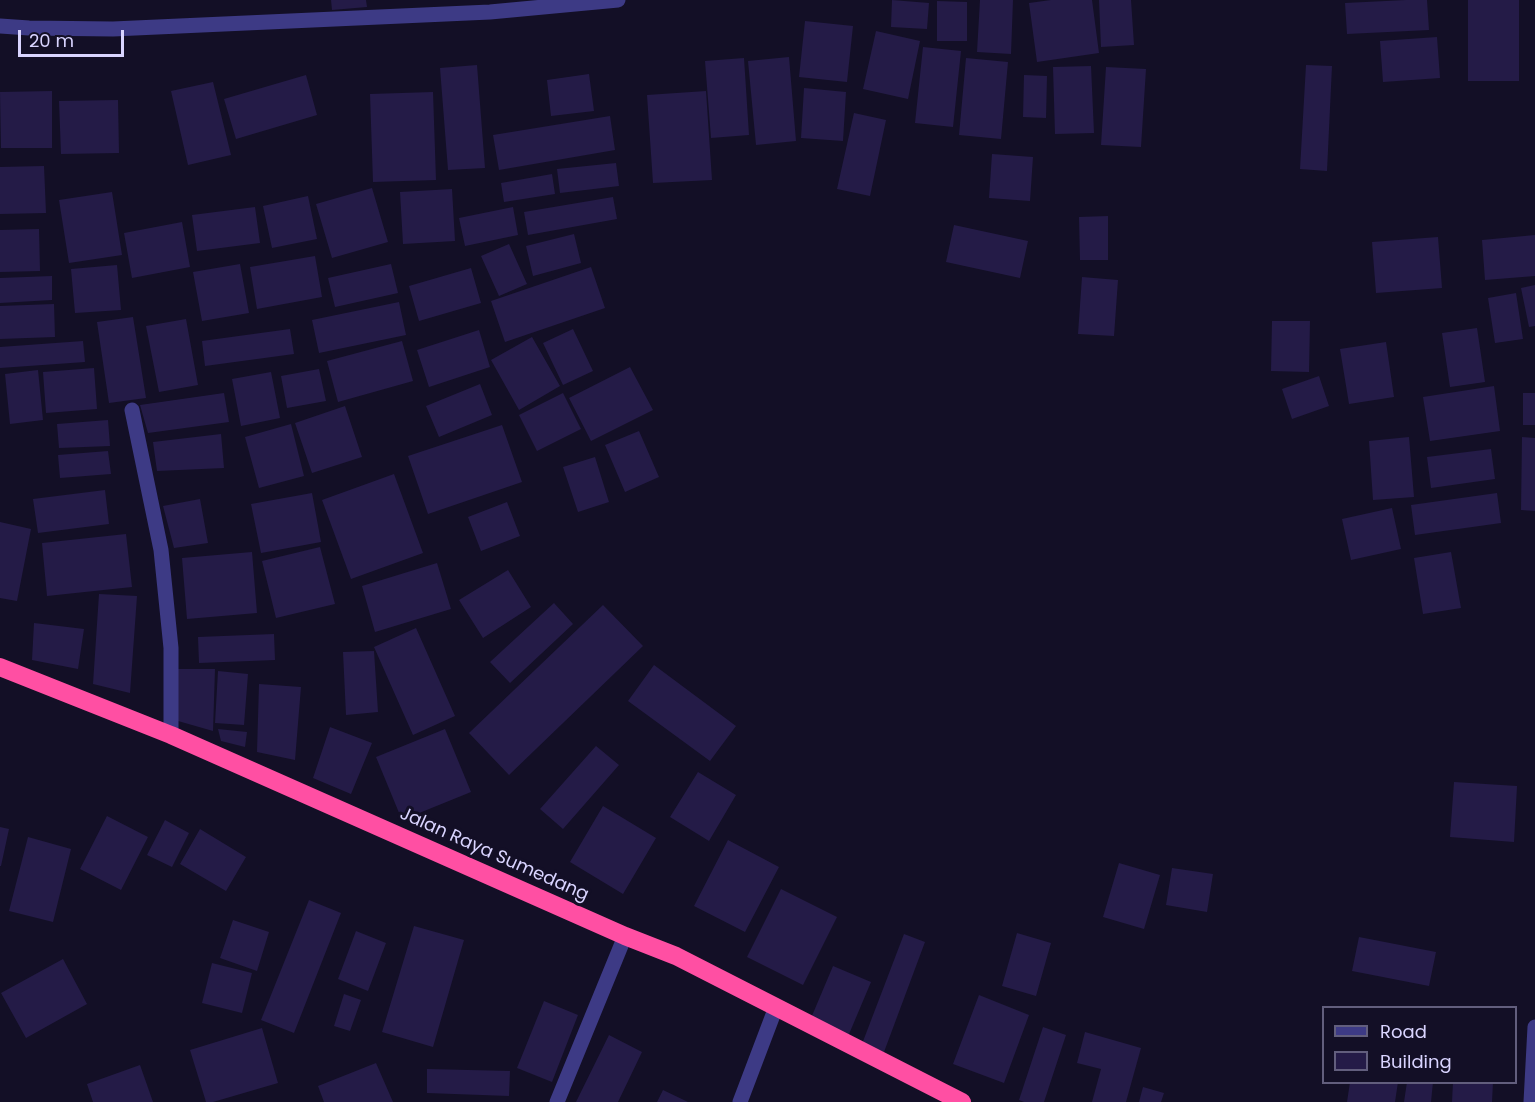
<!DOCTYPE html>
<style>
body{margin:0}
#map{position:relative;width:1535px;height:1102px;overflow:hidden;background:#130f26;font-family:Poppins,sans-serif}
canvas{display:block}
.legend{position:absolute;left:1322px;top:1006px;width:195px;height:78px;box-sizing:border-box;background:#130f26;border:2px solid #625e7d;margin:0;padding:8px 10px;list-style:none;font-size:18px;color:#d9d4ff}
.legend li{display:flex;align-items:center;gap:12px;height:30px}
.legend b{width:30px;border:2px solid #625e7d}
.scale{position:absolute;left:18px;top:30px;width:106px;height:27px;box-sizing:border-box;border:3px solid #d9d4ff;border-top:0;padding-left:8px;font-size:18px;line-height:21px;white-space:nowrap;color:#d9d4ff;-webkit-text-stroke:4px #130f26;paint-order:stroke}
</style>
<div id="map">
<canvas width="1535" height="1102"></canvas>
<ul class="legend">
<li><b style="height:8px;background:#3d3a85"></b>Road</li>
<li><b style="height:16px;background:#241b47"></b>Building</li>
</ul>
<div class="scale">20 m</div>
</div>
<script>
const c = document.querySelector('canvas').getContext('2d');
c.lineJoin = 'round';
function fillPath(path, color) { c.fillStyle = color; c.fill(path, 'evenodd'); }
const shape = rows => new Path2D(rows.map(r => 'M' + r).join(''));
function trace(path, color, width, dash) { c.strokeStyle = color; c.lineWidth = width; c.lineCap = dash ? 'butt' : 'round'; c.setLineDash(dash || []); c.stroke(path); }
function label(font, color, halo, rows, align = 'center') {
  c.font = font + ' Poppins,sans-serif'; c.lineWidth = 6; c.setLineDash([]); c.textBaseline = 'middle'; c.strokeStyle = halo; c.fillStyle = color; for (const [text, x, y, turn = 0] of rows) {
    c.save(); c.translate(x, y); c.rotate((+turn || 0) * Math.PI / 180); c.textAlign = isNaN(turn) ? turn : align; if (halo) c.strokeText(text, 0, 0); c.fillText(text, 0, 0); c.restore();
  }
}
fillPath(shape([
 [331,0,366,0,367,7,332,10],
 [892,0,929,3,927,29,891,27],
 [980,0,1013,0,1011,54,977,52],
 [1051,0,1092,0,1099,53,1037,62,1029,3],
 [1099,0,1131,0,1134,45,1101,47],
 [1406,0,1427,0,1429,30,1347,34,1345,3],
 [1468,0,1519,0,1519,81,1468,81],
 [937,1,967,2,967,41,937,41],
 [805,21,853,26,847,82,799,77],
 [876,31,920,41,908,99,863,89],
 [1437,37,1440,78,1383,82,1380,41],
 [923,47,961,51,953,127,915,123],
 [789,57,796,141,756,145,748,61],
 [744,58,749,135,711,138,705,61],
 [966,58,1008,62,1001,139,959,135],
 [477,65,485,168,448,170,440,68],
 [1306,65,1332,66,1327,171,1300,169],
 [1091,66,1094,133,1055,134,1053,67],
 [1106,67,1146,69,1141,147,1101,145],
 [589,74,594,111,551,116,547,80],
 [306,75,317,115,236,139,224,99],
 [1024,75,1047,76,1046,118,1023,117],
 [213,82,231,155,188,165,171,91],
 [804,88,846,92,843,141,801,138],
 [52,91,52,148,1,148,0,92],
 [706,91,712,180,653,183,647,95],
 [433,92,436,180,373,182,370,94],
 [118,100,119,153,61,154,59,101],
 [854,113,886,120,870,196,837,189],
 [610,116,615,150,499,170,493,135],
 [992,154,1033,157,1030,201,989,198],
 [616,163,619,186,560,193,557,169],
 [44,166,46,213,0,214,0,167],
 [552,174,555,194,504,202,501,183],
 [372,188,388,242,332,258,316,204],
 [452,189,455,241,403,244,400,192],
 [112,192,122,255,69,263,59,200],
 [308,196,317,239,272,248,263,206],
 [613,197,617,219,528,235,524,212],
 [255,207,260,243,197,251,192,215],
 [513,207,518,235,465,246,459,218],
 [1108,216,1108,260,1080,260,1079,217],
 [182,222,190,267,132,278,124,233],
 [954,225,1028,241,1020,278,946,262],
 [39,229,40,271,0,272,0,230],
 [574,234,581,263,533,276,526,246],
 [1535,235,1535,276,1485,280,1482,240],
 [1438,237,1442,288,1376,293,1372,242],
 [509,244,527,284,499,296,481,256],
 [315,256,322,297,257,309,250,267],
 [240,264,249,313,202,321,193,272],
 [391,264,398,293,335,307,328,278],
 [117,265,121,310,75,313,71,269],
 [591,267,605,308,505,342,491,301],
 [471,268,481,303,419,321,409,286],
 [52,276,52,300,0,303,0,278],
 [1082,277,1118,280,1114,336,1078,334],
 [1535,285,1535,326,1529,327,1521,288],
 [1516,293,1523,339,1495,343,1488,298],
 [399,302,406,335,319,353,312,320],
 [54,304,55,337,0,339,0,306],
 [133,317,146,398,109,403,97,322],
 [186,319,198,385,159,392,146,326],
 [1272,321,1310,321,1309,372,1271,371],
 [1477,328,1485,382,1450,387,1442,333],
 [290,329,294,354,205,366,202,341],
 [573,329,593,371,563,385,543,343],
 [479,330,490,367,429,387,417,350],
 [532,337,560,386,519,410,491,360],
 [83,341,85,362,0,368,0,347],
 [402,341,413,381,338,402,327,361],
 [1386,342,1394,397,1349,404,1340,349],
 [630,367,653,410,591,441,569,398],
 [94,368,97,409,46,413,43,372],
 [319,369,326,401,287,408,281,376],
 [38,370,43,420,10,424,5,374],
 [271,372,280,418,241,426,232,379],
 [1319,376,1329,406,1292,419,1282,389],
 [480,384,492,415,439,437,426,406],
 [1494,386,1500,431,1430,441,1423,397],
 [224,393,229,422,148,433,140,405],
 [563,393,581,429,537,451,519,415],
 [1523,393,1535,393,1535,425,1523,425],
 [345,406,362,457,312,473,295,423],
 [108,420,110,446,59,448,57,424],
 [291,424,304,476,259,488,245,437],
 [502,425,522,482,428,514,408,456],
 [639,431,659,477,625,492,605,445],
 [221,434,224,468,157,471,153,442],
 [1409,437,1414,497,1373,500,1369,441],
 [1522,437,1535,438,1535,511,1521,510],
 [1491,449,1495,479,1431,488,1427,457],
 [108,451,111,474,60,478,58,455],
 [595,457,609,502,578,512,563,467],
 [394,474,423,553,351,579,322,500],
 [105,490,109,524,38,533,33,499],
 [312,493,321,542,261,553,251,504],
 [1497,493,1501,523,1415,535,1411,505],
 [200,499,208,543,174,548,163,506],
 [507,502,520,536,481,551,468,517],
 [1392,508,1401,549,1351,560,1342,519],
 [0,522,31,529,17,601,0,598],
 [126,534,132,587,47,596,42,543],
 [320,547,335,604,276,618,262,561],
 [252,552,257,613,187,619,182,558],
 [1451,552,1461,608,1423,614,1414,558],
 [437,563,451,609,375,632,362,586],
 [508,570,531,607,483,638,459,600],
 [99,594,137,596,130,693,93,684],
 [554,603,573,624,510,683,490,662],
 [603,605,643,646,509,775,469,733],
 [34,623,84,629,78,669,32,660],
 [416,628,455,716,413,735,374,647],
 [274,634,275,660,199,663,198,637],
 [374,651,378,712,346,715,343,652],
 [654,665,736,726,710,761,628,701],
 [177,669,215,669,213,731,178,721],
 [218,671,248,674,244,725,215,723],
 [259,684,301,687,295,760,257,752],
 [330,727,372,743,351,794,313,778],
 [218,729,247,732,245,747,221,741],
 [445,729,471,792,402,820,376,757],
 [596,746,619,765,563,829,540,809],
 [698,772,736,795,709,841,670,817],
 [1454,782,1517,786,1514,842,1450,837],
 [603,806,656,838,623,894,570,862],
 [107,816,148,837,121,890,80,869],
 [165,820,189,833,172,867,147,855],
 [0,827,9,829,1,866,0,866],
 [200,829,246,857,226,891,180,864],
 [28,837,71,849,53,922,9,911],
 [728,840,779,867,745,932,694,906],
 [1119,863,1160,875,1144,929,1103,917],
 [1172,868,1213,874,1207,912,1166,905],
 [781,889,837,917,803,985,747,957],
 [309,900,341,913,294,1033,261,1020],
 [233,920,269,932,257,971,220,958],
 [414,926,464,940,433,1047,382,1032],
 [356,931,386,943,368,991,338,979],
 [1017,933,1051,943,1036,996,1002,986],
 [904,934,925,942,884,1052,862,1044],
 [1359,937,1436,952,1429,986,1352,971],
 [63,959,87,1004,26,1038,1,993],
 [212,963,252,973,242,1013,202,1003],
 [833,966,871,982,844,1046,806,1030],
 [344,994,361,1000,350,1031,334,1026],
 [979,995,1029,1015,1004,1083,953,1064],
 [544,1001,578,1015,552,1082,517,1068],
 [1043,1027,1066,1035,1044,1102,1024,1102,1019,1100],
 [262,1028,278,1083,213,1102,206,1102,190,1050],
 [1085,1032,1141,1048,1126,1102,1092,1102,1101,1069,1077,1063],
 [609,1035,642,1052,618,1102,576,1102],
 [376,1063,393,1102,324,1102,318,1086],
 [140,1065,153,1102,93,1102,87,1084],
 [427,1069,510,1071,509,1096,427,1093],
 [1350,1082,1398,1082,1395,1102,1347,1102],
 [1407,1082,1433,1082,1431,1102,1404,1102],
 [1453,1082,1493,1082,1492,1102,1452,1102],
 [1143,1087,1164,1093,1161,1102,1139,1102],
 [663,1090,688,1102,657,1102]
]), '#241b47');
trace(shape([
 [0,26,29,28,113,29,490,12,618,0],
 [132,410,161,550,171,648,171,735],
 [557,1102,625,936],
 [740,1102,776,1007],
 [1531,1102,1535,1027]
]), '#3d3a85', 15);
trace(shape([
 [0,667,171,735,625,936,676,956,962,1102]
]), '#ff4fa3', 18);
label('18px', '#d9d4ff', '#130f26', [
 ["Jalan Raya Sumedang",494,855,24]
]);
</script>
